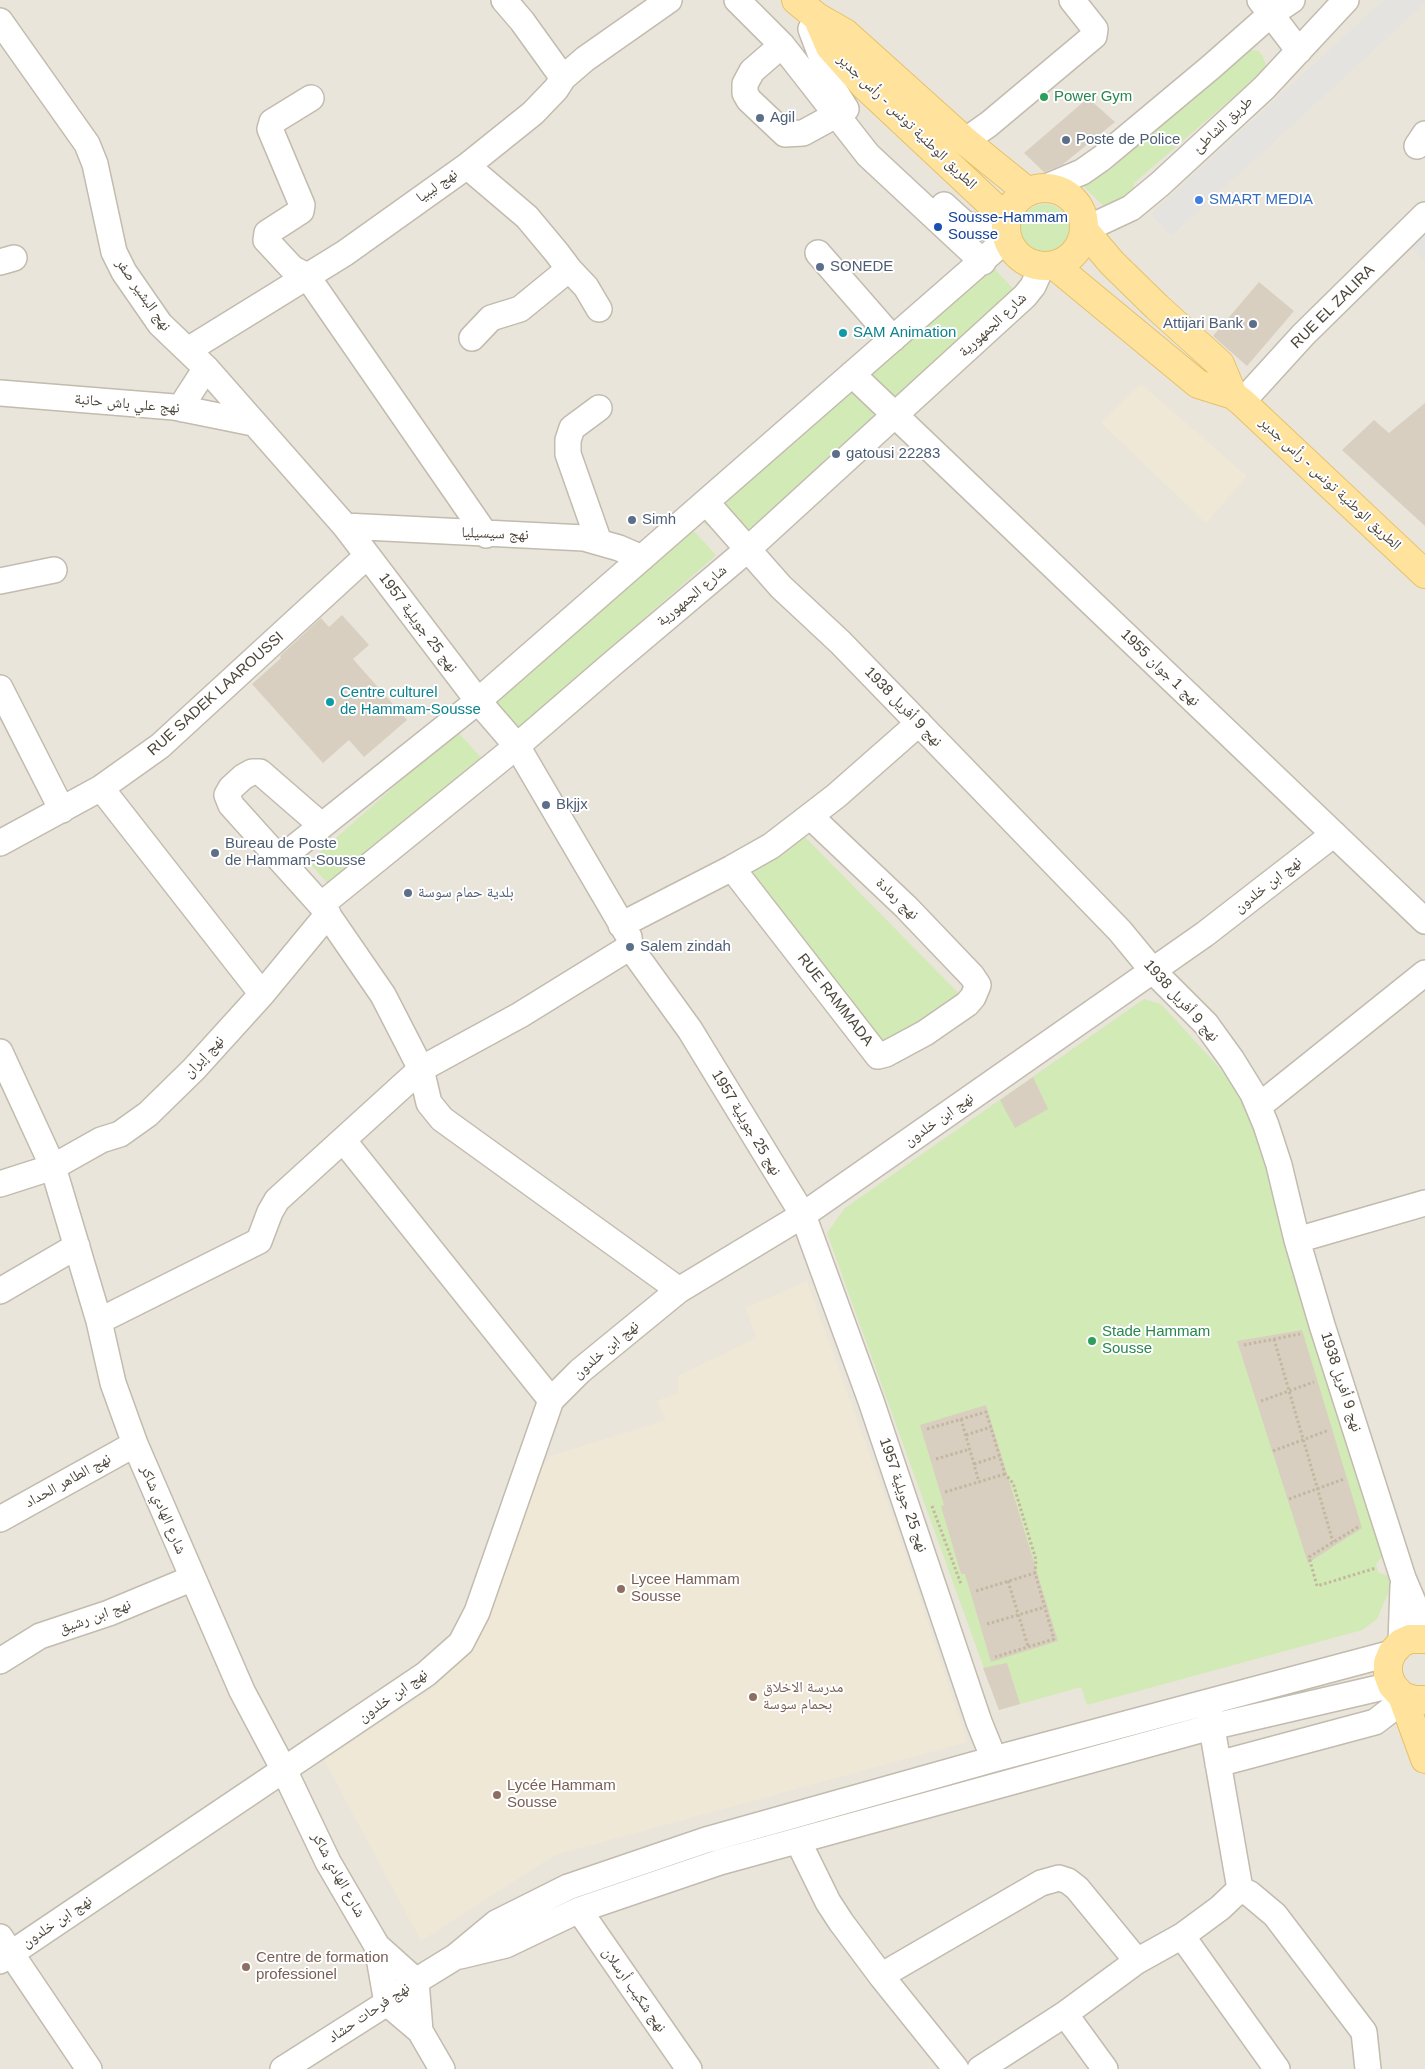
<!DOCTYPE html>
<meta charset="utf-8">
<style>
body{margin:0}
canvas{display:block;background:#f6f3ec}
</style>
<canvas width="1425" height="2069"></canvas>
<script>
const c = document.querySelector('canvas').getContext('2d');
c.lineJoin = 'round';
function fillPath(path, color) { c.fillStyle = color; c.fill(path, 'evenodd'); }
const shape = rows => new Path2D(rows.map(r => 'M' + r).join(''));
function trace(path, color, width, dash) { c.strokeStyle = color; c.lineWidth = width; c.lineCap = dash ? 'butt' : 'round'; c.setLineDash(dash || []); c.stroke(path); }
function label(font, color, halo, rows, align = 'center') {
  c.font = font + ' Helvetica,"Noto Naskh Arabic",sans-serif'; c.lineWidth = 4; c.setLineDash([]); c.textBaseline = 'middle'; c.strokeStyle = halo; c.fillStyle = color; for (const [text, x, y, turn = 0] of rows) {
    c.save(); c.translate(x, y); c.rotate((+turn || 0) * Math.PI / 180); c.textAlign = isNaN(turn) ? turn : align; if (halo) c.strokeText(text, 0, 0); c.fillText(text, 0, 0); c.restore();
  }
}
fillPath(shape([
 [0,0,1425,0,1425,2069,0,2069]
]), '#eae5da');
fillPath(shape([
 [1141,384,1247,476,1206,523,1101,423],
 [807,1281,902,1544,967,1742,555,1855,421,1941,324,1760,435,1687,469,1650,533,1475,551,1456,666,1420,657,1401,678,1393,678,1376,756,1338,746,1308]
]), '#efe8d6');
fillPath(shape([
 [1252,50,1259,51,1263,57,1266,65,1261,73,1134,183,1133,198,1112,214,1082,185,1104,169,1109,171,1246,52],
 '1021 228a24 24 0 1 1 48 0a24 24 0 1 1-48 0Z',
 [989,263,1017,293,895,403,867,373],
 [842,371,881,415,739,552,685,507],
 [688,525,716,555,514,733,488,701],
 [457,731,485,762,335,892,309,862],
 [803,835,971,1006,891,1059,741,868],
 [1144,999,1161,1004,1225,1074,1247,1108,1384,1555,1376,1564,1377,1568,1379,1573,1390,1576,1392,1584,1377,1619,1362,1630,1087,1705,1081,1687,999,1710,827,1233,845,1208]
]), '#d2eab5');
fillPath(shape([
 [1384,0,1425,0,1425,3,1171,236,1151,214],
 [1425,228,1425,262,1408,244]
]), '#e5e3e0');
fillPath(shape([
 [1088,98,1115,122,1062,165,1044,172,1024,153],
 [1259,282,1294,311,1247,366,1213,336],
 [1425,403,1425,526,1342,450,1374,420,1389,433],
 [342,615,369,645,353,659,407,720,364,757,349,740,323,763,252,684,281,658,280,656,321,618,329,627],
 [1033,1077,1048,1109,1015,1128,1000,1100],
 [1302,1330,1362,1528,1308,1563,1237,1341],
 [986,1405,1058,1641,991,1662,965,1574,961,1574,941,1506,944,1505,920,1425],
 [1007,1663,1020,1704,999,1710,983,1668]
]), '#d8cfc1');
const minor = shape([
 [504,0,522,21,563,78],
 [737,0,782,45,868,155,983,262],
 [1260,0,1299,51],
 [0,21,87,144,95,164,114,252,124,272,160,324,206,368,345,526,478,701,517,746,629,937,630,947,690,1030,803,1215,871,1401,979,1722,994,1759],
 [811,29,834,90,846,109],
 [782,45,752,71,745,84,745,93,749,100,785,134,803,133,836,115],
 [311,98,272,122,270,129,302,205,301,211,267,233,266,240,292,268,307,276,486,535],
 [965,141,989,124,1094,36,1095,29,1072,0],
 [1417,146,1425,134],
 [467,166,527,217,557,253,569,269,586,287,599,309],
 [1044,188,1082,172,1102,158,1211,67,1271,14,1292,0],
 [944,205,966,225,985,227,1007,226],
 [1084,230,1131,208,1160,184,1264,88,1346,0],
 [818,253,893,339],
 [0,262,14,258],
 [472,338,491,318,520,309,569,269],
 [188,350,345,253,467,166,533,113,556,89,563,78,585,59,669,0],
 [852,374,1425,921],
 [0,393,174,407,253,423],
 [1242,402,1303,335,1425,215],
 [599,408,572,428,568,440,568,454,599,542],
 [183,409,186,399,206,368],
 [706,502,781,587,840,642,1120,931,1153,971,1206,1024,1232,1060,1253,1094,1266,1125,1279,1165,1297,1240,1322,1325,1403,1578,1425,1630],
 [345,526,584,538,619,548,642,558],
 [0,581,54,570],
 [0,688,62,810],
 [101,788,262,994],
 [321,825,260,772,252,772,243,777,231,788,227,795,231,805,321,905,383,995,421,1069,429,1103,442,1119,679,1290],
 [0,843,101,788,160,746,367,556],
 [280,859,478,701,1008,238],
 [732,868,878,1056,886,1054,925,1033,967,1004,973,997,978,985,972,976,906,907,811,817],
 [321,905,517,746,612,664,747,550,1025,296,1033,286,1042,266],
 [621,925,732,868,771,846,836,796,919,723],
 [0,1052,53,1167,99,1321,113,1383,135,1444,193,1578,242,1691,284,1770,328,1862,377,1946,416,1981,420,2031],
 [1259,1106,1425,973],
 [343,1140,551,1400],
 [0,1184,53,1167,101,1140,120,1134,148,1114,194,1069,262,994,328,914],
 [1297,1240,1425,1203],
 [0,1291,77,1246],
 [99,1321,259,1241,270,1212,277,1200,421,1069,520,1015,630,947],
 [0,1519,135,1444],
 [1401,1643,1403,1586],
 [0,1661,40,1636,109,1613,193,1578],
 [1218,1764,1375,1722,1392,1709,1400,1693],
 [798,1841,828,1902,841,1922,882,1977,956,2069],
 [1240,1889,1250,1894,1275,1915,1364,2032,1368,2069],
 [579,1910,689,2069],
 [1182,1936,1277,2069],
 [0,1937,89,2069],
 [377,1946,387,2003,420,2031,442,2069],
 [460,1956,506,1945,579,1910,720,1862,1211,1727,1392,1685],
 [0,1961,426,1674,461,1643,477,1612,551,1400,580,1371,679,1290,803,1215,1205,934,1334,834],
 [891,1970,1041,1883,1059,1878,1068,1881,1077,1888,1137,1961],
 [1065,2014,1105,2069],
 [283,2069,387,2003,416,1981,455,1957,496,1923,568,1887,706,1840,994,1759,1392,1653],
 [980,2069,1065,2014,1137,1961,1182,1936,1220,1908,1240,1889,1209,1711]
]);
const major = shape([
 [796,0,817,17,845,33,965,141,1028,192],
 [817,17,830,47,864,85,1007,219],
 '1006 227a39 39 0 1 1 78 0a39 39 0 1 1-78 0Z',
 [1084,230,1112,263,1157,307,1220,364,1233,395],
 [1054,265,1198,384,1233,395,1242,402,1425,574],
 [1425,1639,1410,1639,1401,1643,1392,1653,1388,1663,1388,1674,1392,1685,1402,1696,1414,1700,1425,1700],
 [1402,1696,1425,1759]
]);
trace(minor, '#c2bbae', 28);
trace(major, '#e6c16a', 30);
trace(shape([
 [1274,1339,1333,1542],
 [1244,1345,1300,1334],
 [1261,1401,1314,1382],
 [961,1419,979,1482],
 [927,1429,986,1412,1005,1474,1013,1483,1036,1560,1035,1573,1054,1639,995,1657],
 [966,1435,991,1427],
 [1273,1451,1329,1430],
 [936,1459,970,1449],
 [974,1464,999,1456],
 [945,1492,1005,1474],
 [1289,1499,1344,1479],
 [932,1506,961,1584],
 [1358,1527,1309,1557,1317,1586,1376,1568],
 [1008,1581,1028,1646],
 [976,1591,1035,1573],
 [987,1624,1045,1607]
]), '#c4b79f', 3, [2.5, 2.5]);
trace(minor, '#fff', 25);
trace(major, '#ffe39c', 28);
for (const [x, y, r, color] of [
 [1044,97,5,"#2e9e5b"],
 [760,118,5,"#5c6f8a"],
 [1066,140,5,"#5c6f8a"],
 [1199,200,5,"#3f7fe0"],
 [938,227,5,"#1a4fb4"],
 [820,267,5,"#5c6f8a"],
 [1253,324,5,"#5c6f8a"],
 [843,333,5,"#0f9aa8"],
 [836,454,5,"#5c6f8a"],
 [632,520,5,"#5c6f8a"],
 [330,702,5,"#0f9aa8"],
 [546,805,5,"#5c6f8a"],
 [215,853,5,"#5c6f8a"],
 [408,893,5,"#5c6f8a"],
 [630,947,5,"#5c6f8a"],
 [1092,1341,5,"#2e9e5b"],
 [621,1589,5,"#8d6e63"],
 [753,1697,5,"#8d6e63"],
 [497,1795,5,"#8d6e63"],
 [246,1967,5,"#8d6e63"]
]) { const dot = new Path2D(); dot.arc(x, y, r, 0, 2 * Math.PI); c.fillStyle = color; c.fill(dot); trace(dot, '#fff', 2); }
label('15px', '#27864d', '#fff', [
 ["Power Gym",1054,97],
 ["Stade Hammam",1102,1332],
 ["Sousse",1102,1349]
], 'left');
label('15px', '#4e5e75', '#fff', [
 ["Agil",770,118],
 ["Poste de Police",1076,140],
 ["SONEDE",830,267],
 ["Attijari Bank",1243,324,"right"],
 ["gatousi 22283",846,454],
 ["Simh",642,520],
 ["Bkjjx",556,805],
 ["Bureau de Poste",225,844],
 ["de Hammam-Sousse",225,861],
 ["بلدية حمام سوسة",418,893],
 ["Salem zindah",640,947]
], 'left');
label('15px', '#4b4439', '#fff', [
 ["الطريق الوطنية تونس - رأس جدير",907,122,44],
 ["طريق الشاطئ",1223,125,-43],
 ["نهج ليبيا",437,186,-35],
 ["نهج البشير صفر",143,295,55],
 ["RUE EL ZALIRA",1333,307,-45],
 ["شارع الجمهورية",993,325,-43],
 ["نهج علي باش حانبة",127,404,5],
 ["الطريق الوطنية تونس - رأس جدير",1330,484,43],
 ["نهج سيسيليا",495,534,2],
 ["شارع الجمهورية",692,596,-40],
 ["نهج 25 جويلية 1957",418,623,53],
 ["نهج 1 جوان 1955",1160,668,44],
 ["RUE SADEK LAAROUSSI",216,694,-42],
 ["نهج 9 أفريل 1938",903,707,46],
 ["نهج ابن خلدون",1268,885,-38],
 ["نهج رمادة",897,899,44],
 ["RUE RAMMADA",835,1000,52],
 ["نهج 9 أفريل 1938",1181,1001,48],
 ["نهج إيران",204,1057,-47],
 ["نهج ابن خلدون",939,1120,-35],
 ["نهج 25 جويلية 1957",746,1123,59],
 ["نهج ابن خلدون",606,1350,-40],
 ["نهج 9 أفريل 1938",1341,1382,72],
 ["نهج الطاهر الحداد",68,1481,-29],
 ["نهج 25 جويلية 1957",903,1495,71],
 ["شارع الهادي شاكر",163,1510,67],
 ["نهج ابن رشيق",95,1617,-20],
 ["نهج ابن خلدون",393,1696,-35],
 ["شارع الهادي شاكر",338,1875,61],
 ["نهج ابن خلدون",57,1922,-34],
 ["نهج شكيب أرسلان",634,1990,55],
 ["نهج فرحات حشاد",369,2013,-34]
]);
label('15px', '#366cbe', '#fff', [
 ["SMART MEDIA",1209,200]
], 'left');
label('15px', '#164399', '#fff', [
 ["Sousse-Hammam",948,218],
 ["Sousse",948,235]
], 'left');
label('15px', '#0d838f', '#fff', [
 ["SAM Animation",853,333],
 ["Centre culturel",340,693],
 ["de Hammam-Sousse",340,710]
], 'left');
label('15px', '#785e54', '#fff', [
 ["Lycee Hammam",631,1580],
 ["Sousse",631,1597],
 ["مدرسة الاخلاق",763,1688],
 ["بحمام سوسة",763,1705],
 ["Lycée Hammam",507,1786],
 ["Sousse",507,1803],
 ["Centre de formation",256,1958],
 ["professionel",256,1975]
], 'left');
</script>
